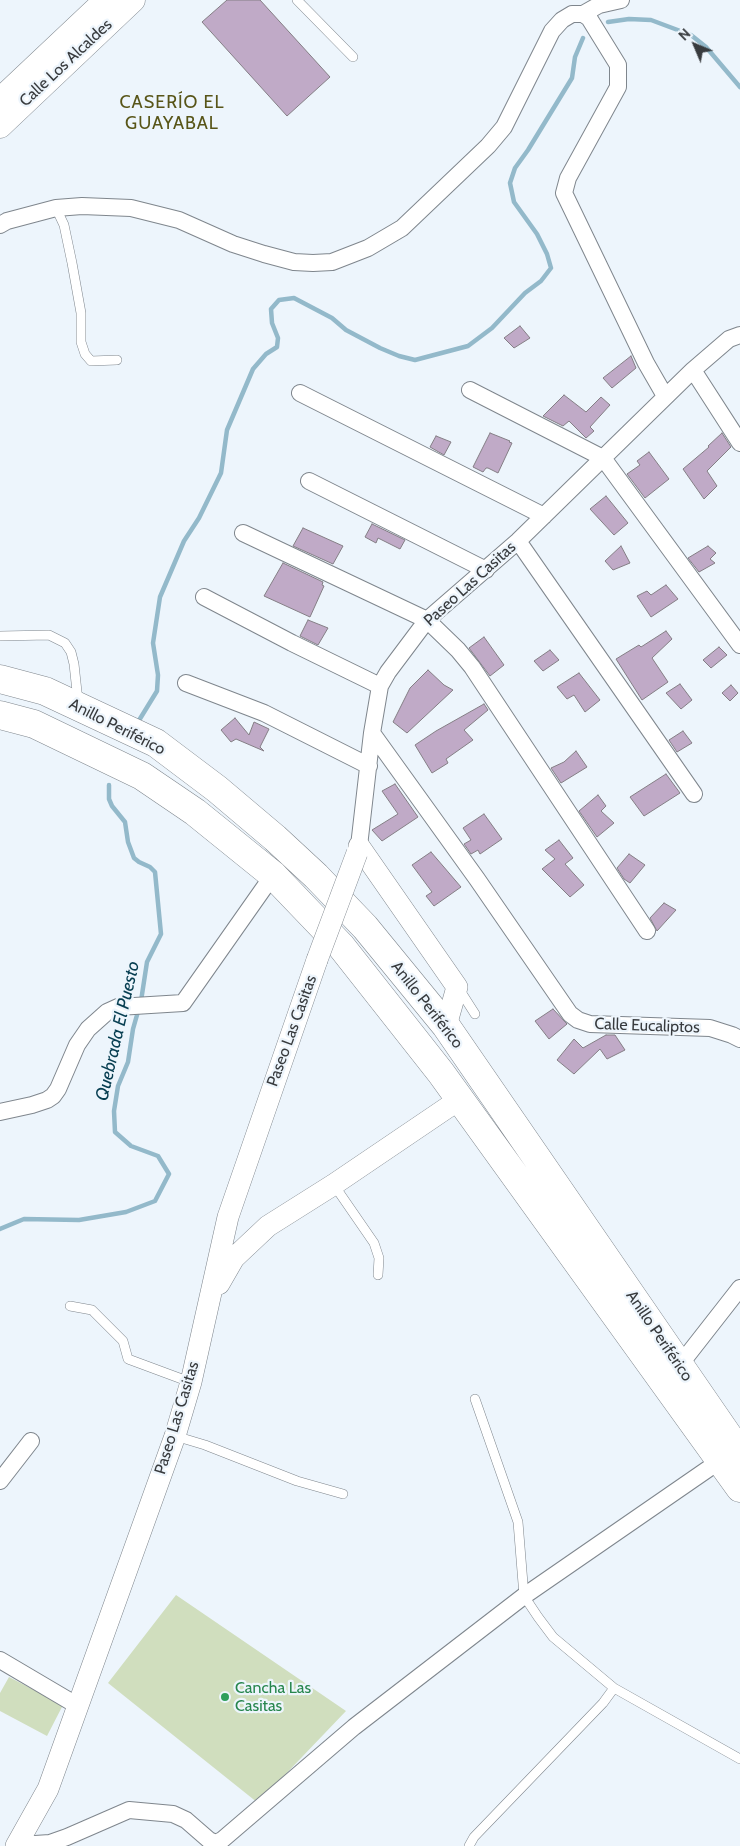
<!DOCTYPE html>
<meta charset="utf-8">
<style>
body{margin:0}
#map{position:relative;width:740px;height:1846px;overflow:hidden;background:#edf5fc;font-family:Cabin,sans-serif}
canvas{display:block}
.north{position:absolute;left:670px;top:20px;width:50px;height:50px;-webkit-text-stroke:4px #edf5fc;paint-order:stroke;rotate:315deg;font-size:14px;font-weight:700;line-height:20px;text-align:center;color:#383b3e}
.north::after{content:'';display:block;margin:auto;width:18px;height:22px;background:#383b3e;clip-path:polygon(50% 0,100% 100%,50% 72%,0 100%)}
</style>
<div id="map">
<canvas width="740" height="1846"></canvas>
<div class="north">N</div>
</div>
<script>
const c = document.querySelector('canvas').getContext('2d');
c.lineJoin = 'round';
function fillPath(path, color) { c.fillStyle = color; c.fill(path, 'evenodd'); }
const shape = rows => new Path2D(rows.map(r => 'M' + r).join(''));
function trace(path, color, width, dash) { c.strokeStyle = color; c.lineWidth = width; c.lineCap = dash ? 'butt' : 'round'; c.setLineDash(dash || []); c.stroke(path); }
function label(font, color, halo, rows, align = 'center') {
  c.font = font + ' Cabin,sans-serif'; c.lineWidth = 4.5; c.setLineDash([]); c.textBaseline = 'middle'; c.strokeStyle = halo; c.fillStyle = color; for (const [text, x, y, turn = 0] of rows) {
    c.save(); c.translate(x, y); c.rotate((+turn || 0) * Math.PI / 180); c.textAlign = isNaN(turn) ? turn : align; if (halo) c.strokeText(text, 0, 0); c.fillText(text, 0, 0); c.restore();
  }
}
fillPath(shape([
 [176,1595,346,1711,258,1803,108,1683],
 [9,1677,63,1705,47,1736,0,1711,0,1693]
]), '#d0debe');
trace(shape([
 [608,22,629,19,651,20,691,35,706,47,740,87],
 [138,722,157,691,158,675,153,643,160,597,184,541,199,518,221,473,227,430,253,369,266,354,277,347,278,338,272,323,271,309,279,300,294,298,332,318,346,330,380,348,399,356,415,360,468,346,492,328,525,293,541,281,551,268,547,254,537,234,514,202,510,183,515,168,528,150,572,78,575,57,583,38],
 [109,785,109,799,112,806,125,822,128,842,134,858,139,862,150,867,155,872,161,934,147,962,141,1001],
 [0,1229,24,1219,79,1220,126,1212,155,1201,169,1174,158,1156,131,1146,115,1132,114,1111,118,1086,128,1062,133,1029,139,1008]
]), '#93b9ca', 4.5);
const building = shape([
 [227,0,260,0,330,77,287,116,202,22,227,0],
 [520,326,530,338,514,348,504,338,520,326],
 [631,356,636,368,612,388,603,378,631,356],
 [564,395,586,412,601,397,610,405,590,427,594,431,586,438,569,421,563,426,543,416,564,395],
 [490,433,510,441,509,442,512,443,498,473,488,468,486,468,483,472,473,467,490,433],
 [722,433,731,447,707,471,717,486,704,499,683,469,709,447,708,446,722,433],
 [436,436,451,442,444,455,430,447,436,436],
 [649,452,669,479,645,498,627,474,640,465,637,461,649,452],
 [606,496,628,523,614,535,590,509,606,496],
 [372,524,405,540,400,549,378,538,376,543,365,537,372,524],
 [303,528,343,546,333,564,293,546,303,528],
 [621,546,630,563,613,570,605,561,621,546],
 [708,546,716,553,710,559,715,563,699,572,688,558,708,546],
 [283,563,323,582,322,585,324,586,310,617,264,596,283,563],
 [666,585,678,599,651,617,637,596,647,591,651,595,666,585],
 [308,620,328,628,318,645,300,636,308,620],
 [666,631,672,639,652,658,668,682,642,700,616,659,639,645,641,647,666,631],
 [484,637,504,665,490,676,469,648,484,637],
 [719,647,727,655,711,668,703,660,719,647],
 [550,650,559,660,543,671,534,661,550,650],
 [428,670,444,685,453,690,407,733,393,722,410,688,428,670],
 [579,673,600,700,585,712,574,695,567,699,557,687,579,673],
 [680,684,692,700,681,709,666,693,680,684],
 [731,685,738,693,730,701,722,693,731,685],
 [484,704,488,710,464,730,473,740,446,759,448,763,432,773,415,745,436,731,484,704],
 [235,718,249,735,254,722,269,729,260,747,264,751,236,739,231,742,221,730,235,718],
 [683,731,692,743,677,752,669,740,683,731],
 [576,751,587,767,561,783,551,768,564,762,576,751],
 [666,774,680,793,644,816,630,797,666,774],
 [395,784,418,817,382,841,372,830,398,814,382,791,395,784],
 [598,795,606,806,601,811,614,823,597,837,579,811,598,795],
 [484,814,502,839,480,854,478,850,471,854,464,844,471,840,463,828,484,814],
 [559,840,573,858,565,864,584,885,570,897,542,869,555,859,545,850,559,840],
 [431,852,461,887,434,906,426,896,432,892,412,865,431,852],
 [629,854,645,865,630,883,624,879,617,868,629,854],
 [664,903,676,910,657,931,650,918,664,903],
 [553,1009,567,1024,549,1039,535,1021,553,1009],
 [606,1035,615,1035,625,1050,607,1059,600,1049,574,1074,557,1060,574,1039,583,1048,606,1035]
]);
fillPath(building, '#c0aac7');
trace(building, '#847e85', 1);
const service = shape([
 [297,0,353,57],
 [56,208,64,225,72,263,81,313,81,342,85,354,91,361,117,360],
 [0,636,49,635,65,643,71,652,74,664,78,701],
 [459,989,475,1014],
 [334,1185,374,1243,379,1258,378,1275],
 [70,1306,92,1310,123,1341,128,1359,190,1382],
 [475,1399,518,1522,524,1596,538,1617,553,1637,614,1688,740,1759],
 [175,1436,205,1445,297,1481,343,1494],
 [469,1846,474,1837,603,1703,614,1688]
]);
const minor = shape([
 [583,14,599,5,621,0],
 [0,225,7,221,56,208,82,206,131,208,179,220,233,244,264,254,294,262,313,263,332,262,368,248,402,228,488,146,504,127,552,31,562,20,572,14,583,14,589,18,618,65,618,87,568,178,564,193,646,363,665,396],
 [693,370,740,443],
 [470,390,603,458,740,645],
 [300,393,544,516],
 [309,481,486,570],
 [243,533,427,620,458,650,472,667,647,931],
 [518,541,694,794],
 [204,597,292,643,380,686],
 [186,683,264,713,369,766],
 [372,733,477,879,570,1014,578,1020,590,1024,710,1028,732,1035,740,1039],
 [357,853,359,846,372,733,380,686,388,672,427,620,518,541,693,370,729,339,740,335],
 [0,1112,32,1105,47,1100,53,1096,58,1089,77,1045,88,1029,107,1012,118,1007,183,1003,273,875],
 [679,1366,740,1288],
 [0,1481,31,1441],
 [0,1660,78,1706],
 [18,1843,35,1844,50,1843,67,1837,129,1810,173,1814,186,1820,209,1840,216,1843,222,1840,354,1727,524,1596,721,1460]
]);
const tertiary = shape([
 [359,846,457,987,446,1026],
 [219,1284,234,1258,268,1226,333,1185,460,1099],
 [16,1846,48,1789,175,1436,191,1382,228,1217,317,960]
]);
const secondary = shape([
 [0,100,106,0],
 [0,126,133,0]
]);
const trunk = shape([
 [0,679,45,691,156,743,217,789,275,838,316,876,365,927,446,1026,740,1453],
 [0,715,34,724,142,776,195,812,273,875,341,946,441,1073,740,1488]
]);
trace(service, '#7f868d', 10);
trace(minor, '#7f868d', 18);
trace(tertiary, '#7f868d', 22);
trace(secondary, '#7f868d', 25);
trace(trunk, '#7f868d', 29);
trace(service, '#fff', 9);
trace(minor, '#fff', 16);
trace(tertiary, '#fff', 21);
trace(secondary, '#fff', 24);
trace(trunk, '#fff', 28);
const tertiaryBridge = shape([
 [317,960,357,853]
]);
trace(tertiaryBridge, '#7f868d', 22, []);
trace(tertiaryBridge, '#fff', 21);
for (const [x, y, r, color] of [
 [225,1697,5,"#2e9e5b"]
]) { const dot = new Path2D(); dot.arc(x, y, r, 0, 2 * Math.PI); c.fillStyle = color; c.fill(dot); trace(dot, '#edf5fc', 2); }
label('16px', '#383b3e', '#edf5fc', [
 ["Calle Los Alcaldes",66,63,-43],
 ["Paseo Las Casitas",470,584,-42],
 ["Anillo Periférico",117,727,27],
 ["Anillo Periférico",427,1005,52],
 ["Calle Eucaliptos",647,1026,2],
 ["Paseo Las Casitas",292,1031,-70],
 ["Anillo Periférico",659,1336,56],
 ["Paseo Las Casitas",177,1418,-73]
]);
label('16px', '#27864d', '#edf5fc', [
 ["Cancha Las",235,1688],
 ["Casitas",235,1706]
], 'left');
c.letterSpacing = '1px';
label('18px', '#585518', '#edf5fc', [
 ["CASERÍO EL",172,103],
 ["GUAYABAL",172,124]
]);
c.letterSpacing = '0px';
label('italic 18px', '#073e51', '#edf5fc', [
 ["Quebrada El Puesto",118,1031,-77]
]);
</script>
